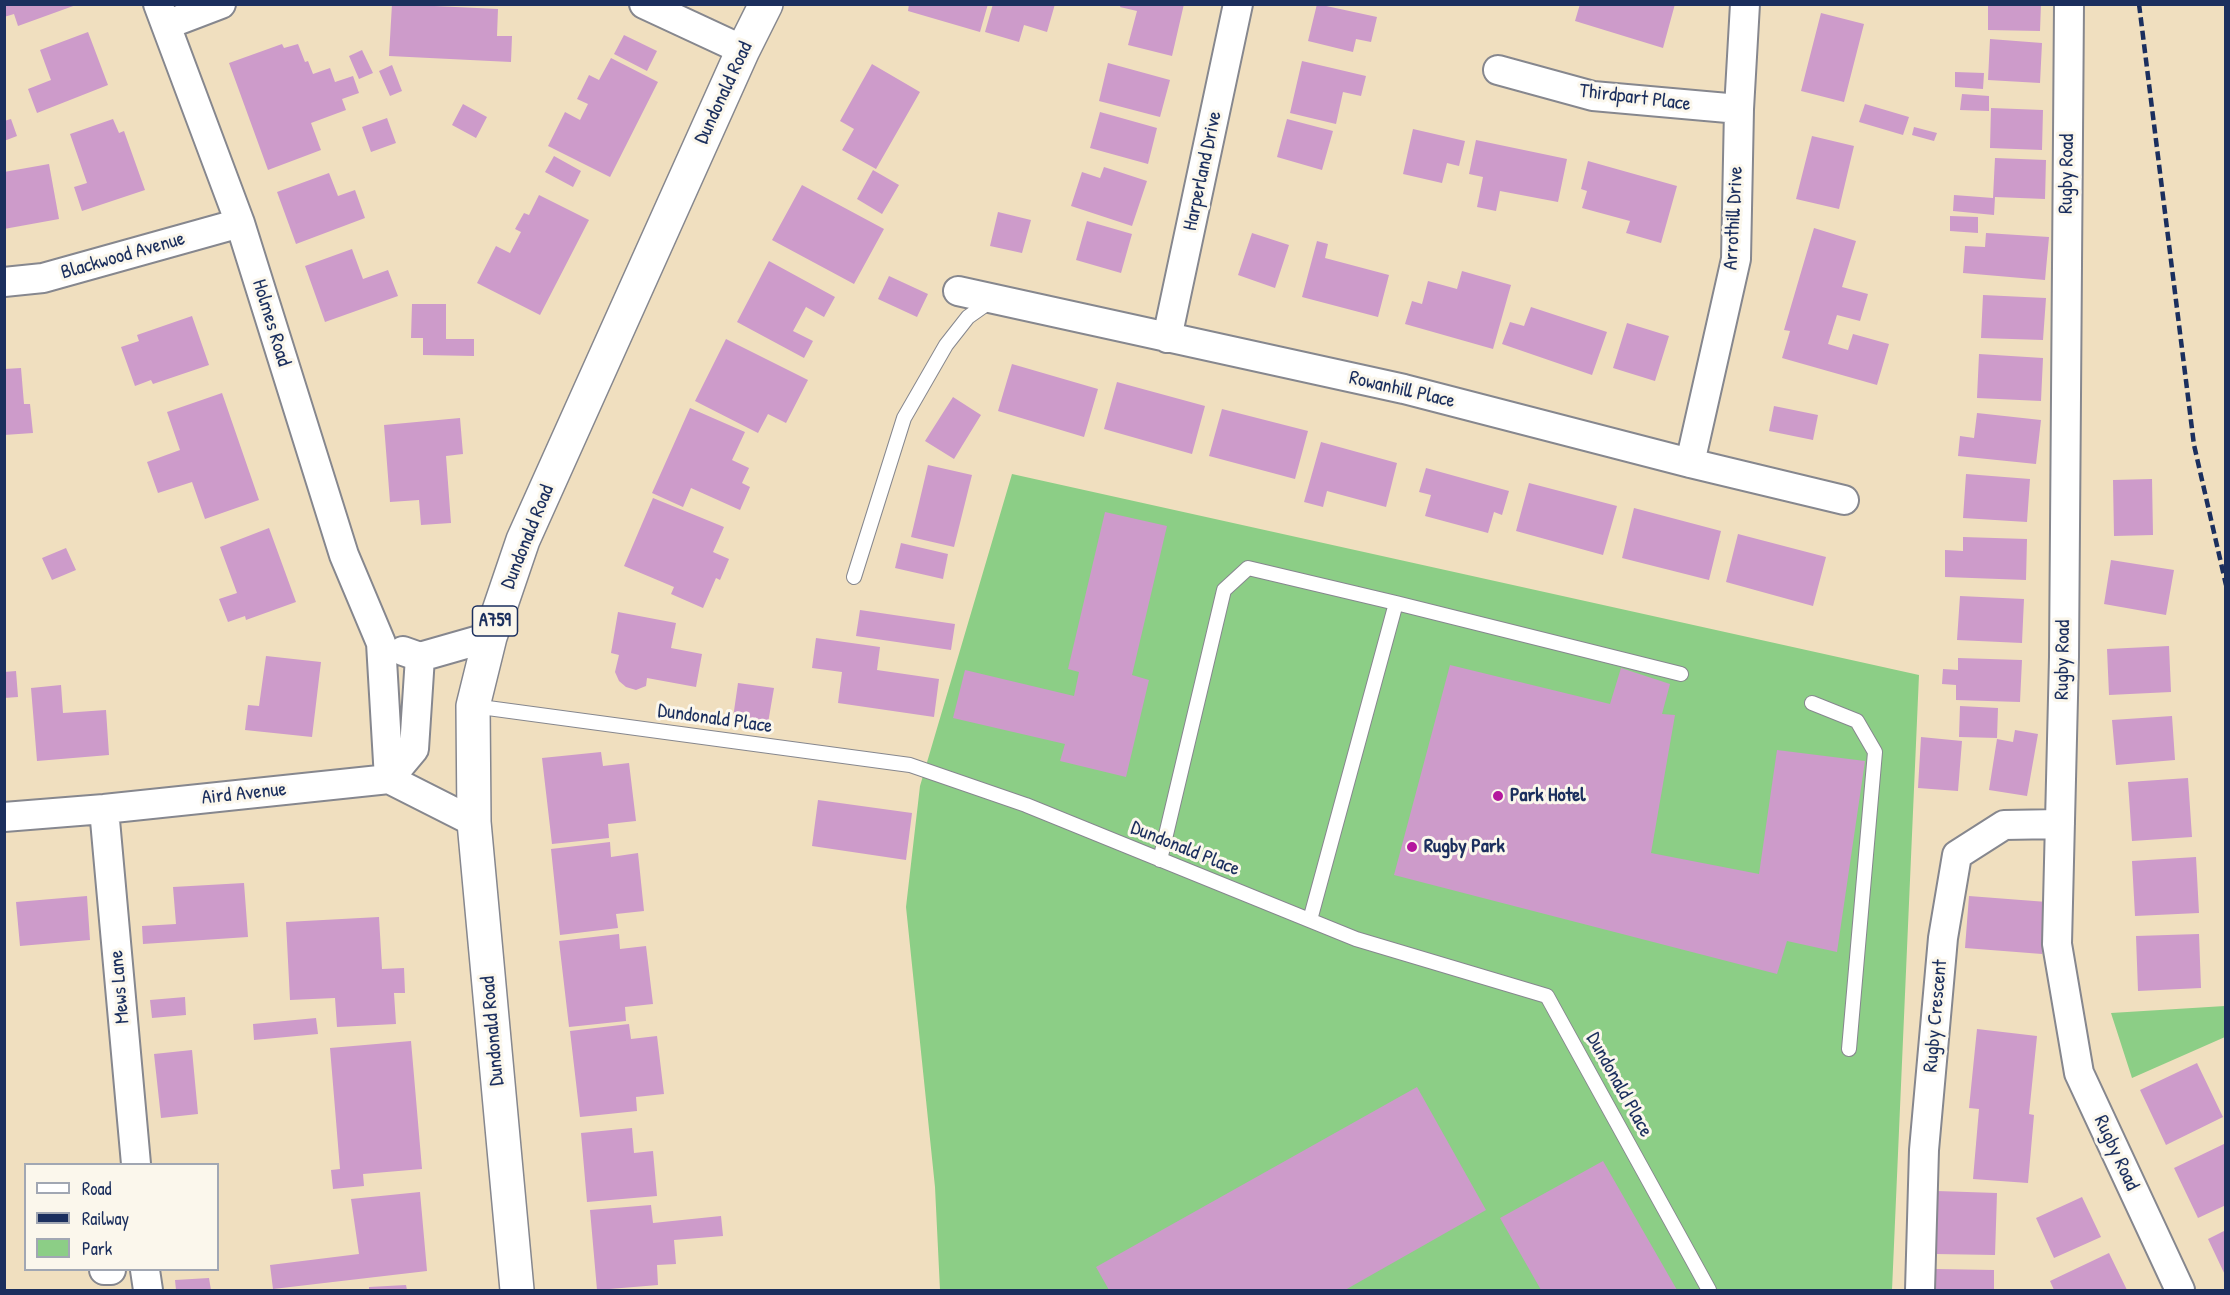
<!DOCTYPE html>
<style>
body{margin:0}
#map{position:relative;width:2230px;height:1295px;overflow:hidden;background:#f0dfbf;font-family:"Patrick Hand",sans-serif}
canvas{display:block}
.frame{position:absolute;inset:0;border:6px solid #1b2f5e;pointer-events:none}
.legend{position:absolute;left:24px;top:1163px;width:195px;height:108px;box-sizing:border-box;background:#fbf7ec;border:2px solid #a1a7b3;margin:0;padding:8px 10px;list-style:none;font-size:18px;color:#1b2f5e}
.legend li{display:flex;align-items:center;gap:12px;height:30px}
.legend b{width:30px;border:2px solid #a1a7b3}
</style>
<div id="map">
<canvas width="2230" height="1295"></canvas>
<div class="frame"></div>
<ul class="legend">
<li><b style="height:8px;background:#fff"></b>Road</li>
<li><b style="height:8px;background:#1b2f5e"></b>Railway</li>
<li><b style="height:16px;background:#8cce86"></b>Park</li>
</ul>
</div>
<script>
const c = document.querySelector('canvas').getContext('2d');
c.lineJoin = 'round';
function fillPath(path, color) { c.fillStyle = color; c.fill(path, 'evenodd'); }
const shape = rows => new Path2D(rows.map(r => 'M' + r).join(''));
function trace(path, color, width, dash) { c.strokeStyle = color; c.lineWidth = width; c.lineCap = dash ? 'butt' : 'round'; c.setLineDash(dash || []); c.stroke(path); }
function label(font, color, halo, rows, align = 'center') {
  c.font = font + ' "Patrick Hand",sans-serif'; c.lineWidth = 6; c.setLineDash([]); c.textBaseline = 'middle'; c.strokeStyle = halo; c.fillStyle = color; for (const [text, x, y, turn = 0] of rows) {
    c.save(); c.translate(x, y); c.rotate((+turn || 0) * Math.PI / 180); c.textAlign = isNaN(turn) ? turn : align; if (halo) c.strokeText(text, 0, 0); c.fillText(text, 0, 0); c.restore();
  }
}
fillPath(shape([
 [1012,474,1919,675,1892,1290,940,1290,935,1187,906,907,920,786],
 [2225,1006,2225,1037,2132,1078,2111,1013]
]), '#8cce86');
fillPath(shape([
 [4,4,76,4,76,5,18,26,14,14,4,17],
 [392,4,498,9,497,36,512,36,511,62,389,56],
 [909,4,988,4,980,32,908,11],
 [993,4,1055,4,1047,32,1024,25,1019,42,985,32],
 [1121,4,1184,4,1172,56,1128,45,1137,11,1120,7],
 [1317,4,1377,17,1371,42,1356,39,1353,52,1308,41],
 [1580,4,1675,4,1663,48,1575,21],
 [1988,4,2041,4,2040,31,1988,30],
 [1821,13,1864,24,1844,102,1801,91],
 [88,32,108,85,37,113,28,89,51,80,40,50],
 [624,35,657,51,647,71,614,54],
 [1990,39,2042,43,2040,83,1988,80],
 [282,44,284,48,298,44,305,62,308,61,313,74,330,68,335,82,353,76,359,93,342,99,346,110,311,123,321,150,268,170,229,63],
 [362,50,373,73,359,79,349,56],
 [611,58,658,82,610,177,548,146,565,112,580,120,588,104,577,99,589,75,599,80],
 [1302,61,1366,76,1361,96,1343,92,1336,124,1290,113],
 [1108,63,1170,80,1160,117,1099,101],
 [872,64,920,92,876,169,842,150,854,129,840,121],
 [392,65,402,91,390,96,379,71],
 [1955,72,1984,73,1983,89,1955,87],
 [1962,94,1989,96,1989,111,1960,110],
 [463,104,487,117,476,138,452,125],
 [1865,104,1909,117,1903,135,1859,122],
 [1991,108,2043,110,2042,150,1990,148],
 [1100,112,1157,128,1148,164,1090,148],
 [387,118,396,143,371,152,362,127],
 [11,119,17,136,4,141,4,121],
 [113,119,119,133,124,131,145,190,82,211,74,187,87,183,70,134],
 [1287,119,1333,131,1322,170,1277,157],
 [1914,127,1937,133,1934,141,1912,135],
 [1413,129,1465,141,1459,166,1447,163,1442,183,1403,174],
 [1812,136,1854,146,1839,209,1796,199],
 [1476,140,1567,159,1558,202,1500,191,1496,211,1477,207,1483,177,1469,174],
 [554,156,581,171,573,187,545,172],
 [1995,158,2046,160,2045,199,1995,197,1994,215,1953,211,1954,195,1993,198],
 [1588,161,1677,186,1661,243,1626,233,1630,221,1582,208,1587,191,1581,189],
 [49,164,59,219,4,229,4,172],
 [1104,167,1147,181,1132,226,1071,206,1082,172,1100,178],
 [873,170,899,185,882,214,857,199],
 [329,173,338,196,355,190,365,218,296,244,277,192],
 [802,185,884,229,854,284,772,240],
 [539,195,589,220,540,315,477,283,496,246,510,253,521,232,515,229,524,213,529,215],
 [998,212,1031,220,1022,253,990,246],
 [1950,216,1978,217,1978,233,1950,231],
 [1087,221,1132,234,1121,273,1076,260],
 [1814,228,1856,241,1842,287,1868,294,1860,321,1837,315,1828,344,1848,350,1853,334,1889,344,1877,385,1782,358,1790,331,1784,330],
 [1252,233,1289,245,1275,288,1238,275],
 [1986,233,2049,237,2045,280,1963,273,1965,246,1985,247],
 [1317,241,1328,244,1325,258,1389,275,1378,317,1302,297],
 [352,249,363,279,388,270,398,296,325,322,305,266],
 [769,261,835,297,824,317,806,307,793,331,813,341,804,358,737,322],
 [1462,271,1511,285,1493,349,1405,324,1412,301,1422,304,1428,281,1457,289],
 [889,276,928,294,917,317,878,299],
 [1983,295,2046,298,2043,340,1981,338],
 [412,304,446,304,446,339,474,339,474,356,423,355,423,338,411,338],
 [1531,307,1607,332,1592,375,1502,344,1510,322,1524,326],
 [192,316,209,365,153,384,151,380,135,386,121,347,139,341,137,335],
 [1627,323,1669,336,1655,381,1613,368],
 [726,339,808,380,786,423,768,414,758,433,695,401],
 [1979,354,2043,358,2041,401,1977,398],
 [1012,364,1098,389,1084,437,998,411],
 [21,368,24,404,30,404,33,433,4,435,4,369],
 [1117,382,1205,406,1192,454,1104,429],
 [222,393,259,500,205,519,192,482,158,493,147,462,180,450,167,412],
 [953,397,981,415,954,459,925,441],
 [1774,406,1818,415,1813,440,1769,431],
 [690,408,745,432,732,460,749,468,742,483,750,487,740,510,691,488,683,507,652,493],
 [1222,409,1308,431,1295,479,1209,456],
 [1977,413,2041,420,2036,464,1958,456,1960,436,1974,438],
 [460,418,463,454,446,456,451,523,421,525,419,500,390,502,384,425],
 [1321,442,1397,463,1386,507,1327,491,1323,507,1304,502],
 [928,465,972,475,954,547,911,537],
 [1426,468,1509,491,1502,515,1494,512,1488,533,1425,516,1431,495,1419,492],
 [1966,474,2030,479,2027,522,1963,518],
 [2152,479,2153,535,2114,536,2113,480],
 [1529,483,1617,506,1603,555,1516,531],
 [653,498,724,527,713,552,729,559,720,580,716,578,703,608,671,594,674,587,624,566],
 [1634,508,1721,531,1709,580,1622,558],
 [1105,512,1167,526,1132,675,1149,680,1126,777,1060,761,1065,744,953,718,965,670,1074,696,1079,672,1068,669],
 [269,528,296,602,246,620,245,616,228,622,219,599,237,593,220,547],
 [1738,534,1826,557,1813,606,1726,582],
 [1963,537,2027,539,2026,580,1945,577,1945,550,1963,551],
 [901,543,948,554,943,579,895,568],
 [66,548,76,570,52,580,42,558],
 [2111,560,2174,570,2166,615,2104,604],
 [1960,596,2024,599,2022,643,1957,640],
 [860,610,955,624,951,650,856,636],
 [618,612,676,623,671,648,702,654,696,687,647,678,646,686,636,690,626,687,619,681,615,672,619,655,611,653],
 [816,638,880,647,877,670,939,679,934,717,838,703,842,672,812,668],
 [2169,646,2171,692,2109,695,2107,649],
 [266,656,321,662,312,737,245,730,248,705,259,706],
 [1958,658,2022,660,2020,702,1956,700,1956,685,1942,684,1943,669,1958,670],
 [1450,665,1610,704,1621,668,1670,684,1662,714,1675,715,1651,853,1759,874,1777,750,1865,761,1837,952,1787,941,1777,974,1394,875],
 [16,671,18,697,4,698,4,672],
 [738,683,774,688,768,723,733,718],
 [61,685,63,713,106,710,109,755,37,761,31,688],
 [1960,706,1998,708,1997,738,1959,737],
 [2172,716,2175,760,2116,765,2112,720],
 [2015,730,2038,734,2027,796,1989,790,1997,739,2013,742],
 [1921,737,1962,741,1958,791,1918,788],
 [601,752,603,766,629,763,636,821,608,824,609,838,552,844,542,758],
 [2188,778,2192,837,2132,841,2128,782],
 [818,800,912,813,906,860,812,846],
 [610,842,611,857,638,853,644,911,616,914,618,928,560,935,551,849],
 [2196,857,2199,913,2135,916,2132,861],
 [244,883,248,937,143,944,142,926,176,924,173,887],
 [87,896,90,940,20,946,16,902],
 [1969,896,2047,902,2042,954,1965,948],
 [379,917,382,969,404,968,405,993,394,993,396,1024,337,1027,335,998,290,1000,286,922],
 [619,934,620,949,646,946,653,1004,625,1007,626,1021,569,1027,559,941],
 [2199,934,2201,988,2138,991,2136,936],
 [185,997,186,1015,152,1018,150,1000],
 [316,1018,318,1034,254,1040,253,1024],
 [629,1024,631,1039,657,1036,664,1094,636,1097,637,1111,580,1117,570,1031],
 [1977,1029,2037,1036,2029,1114,2034,1115,2028,1183,1973,1179,1979,1109,1969,1108],
 [411,1041,422,1169,363,1174,364,1186,333,1189,331,1170,340,1169,330,1048],
 [192,1050,198,1114,161,1118,154,1054],
 [2197,1063,2223,1117,2166,1145,2140,1090],
 [1417,1087,1486,1210,1345,1290,1109,1290,1096,1267],
 [632,1128,634,1153,653,1151,657,1196,587,1202,581,1133],
 [2226,1143,2226,1205,2198,1218,2174,1168],
 [1603,1161,1677,1290,1541,1290,1500,1218],
 [1937,1191,1997,1193,1995,1255,1935,1254],
 [420,1192,427,1271,273,1289,270,1265,359,1254,351,1199],
 [2082,1197,2101,1237,2054,1258,2036,1218],
 [651,1205,653,1223,721,1216,723,1236,674,1240,676,1264,657,1265,658,1285,597,1290,590,1210],
 [2226,1230,2226,1277,2208,1239],
 [2109,1253,2127,1290,2054,1290,2050,1281],
 [1936,1269,1994,1270,1994,1290,1936,1290],
 [209,1278,211,1290,176,1290,175,1280],
 [406,1285,407,1290,369,1290,369,1287]
]), '#cd9bca');
const service = shape([
 [854,577,904,418,946,345,968,317,992,300],
 [1812,703,1857,721,1875,752,1849,1049],
 [473,706,910,765,1026,805,1356,939,1547,996,1709,1290],
 [1160,860,1224,590,1248,568,1396,603],
 [1310,920,1396,603,1681,674]
]);
const minor = shape([
 [158,4,240,223,344,555,381,643,389,779],
 [644,4,743,50],
 [2069,4,2064,657,2057,944,2079,1073,2180,1290],
 [166,25,221,4],
 [1498,70,1593,96,1739,109],
 [4,282,43,278,240,223],
 [958,291,1404,389,1690,463,1844,500],
 [1167,338,1238,4],
 [1690,463,1736,259,1739,109,1745,4],
 [403,651,420,657,490,637],
 [389,779,414,749,420,657],
 [104,809,136,1164],
 [4,817,104,809,389,779,474,822],
 [104,1270,111,1270],
 [145,1270,148,1290],
 [1920,1290,1924,1150,1943,938,1957,855,2004,825,2060,824]
]);
const primary = shape([
 [517,1290,474,822,473,706,490,637,523,540,743,50,766,4]
]);
trace(service, '#86878e', 16);
trace(minor, '#86878e', 32);
trace(primary, '#86878e', 36);
trace(service, '#fff', 14);
trace(minor, '#fff', 28);
trace(primary, '#fff', 33);
trace(shape([
 [2139,4,2194,445,2226,585]
]), '#1b2f5e', 4.5, [9, 4.5]);
for (const [x, y, r, color] of [
 [1498,796,6,"#b5179e"],
 [1412,847,6,"#b5179e"]
]) { const dot = new Path2D(); dot.arc(x, y, r, 0, 2 * Math.PI); c.fillStyle = color; c.fill(dot); trace(dot, '#fbf7ec', 2); }
for (const [x, y, w] of [
 [495,621,45]
]) { const box = new Path2D(); box.roundRect(x - w / 2, y - 15, w, 30, 4.5); c.fillStyle = '#fbf7ec'; c.fill(box); trace(box, '#1b2f5e', 1.5); }
label('bold 18px', '#1b2f5e', null, [
 ["A759",495,621]
]);
label('20px', '#1b2f5e', '#fbf7ec', [
 ["Dundonald Road",724,93,-65],
 ["Thirdpart Place",1635,98,7],
 ["Harperland Drive",1203,171,-78],
 ["Rugby Road",2067,174,-89],
 ["Arrothill Drive",1734,218,-87],
 ["Blackwood Avenue",123,256,-16],
 ["Holmes Road",271,323,73],
 ["Rowanhill Place",1402,390,13],
 ["Dundonald Road",528,537,-68],
 ["Rugby Road",2063,660,-89],
 ["Dundonald Place",715,719,8],
 ["Aird Avenue",244,794,-6],
 ["Dundonald Place",1185,849,22],
 ["Mews Lane",120,987,-95],
 ["Rugby Crescent",1936,1016,-85],
 ["Dundonald Road",493,1031,-95],
 ["Dundonald Place",1619,1085,61],
 ["Rugby Road",2116,1153,65]
]);
label('bold 20px', '#1b2f5e', '#fbf7ec', [
 ["Park Hotel",1510,796],
 ["Rugby Park",1424,847]
], 'left');
</script>
